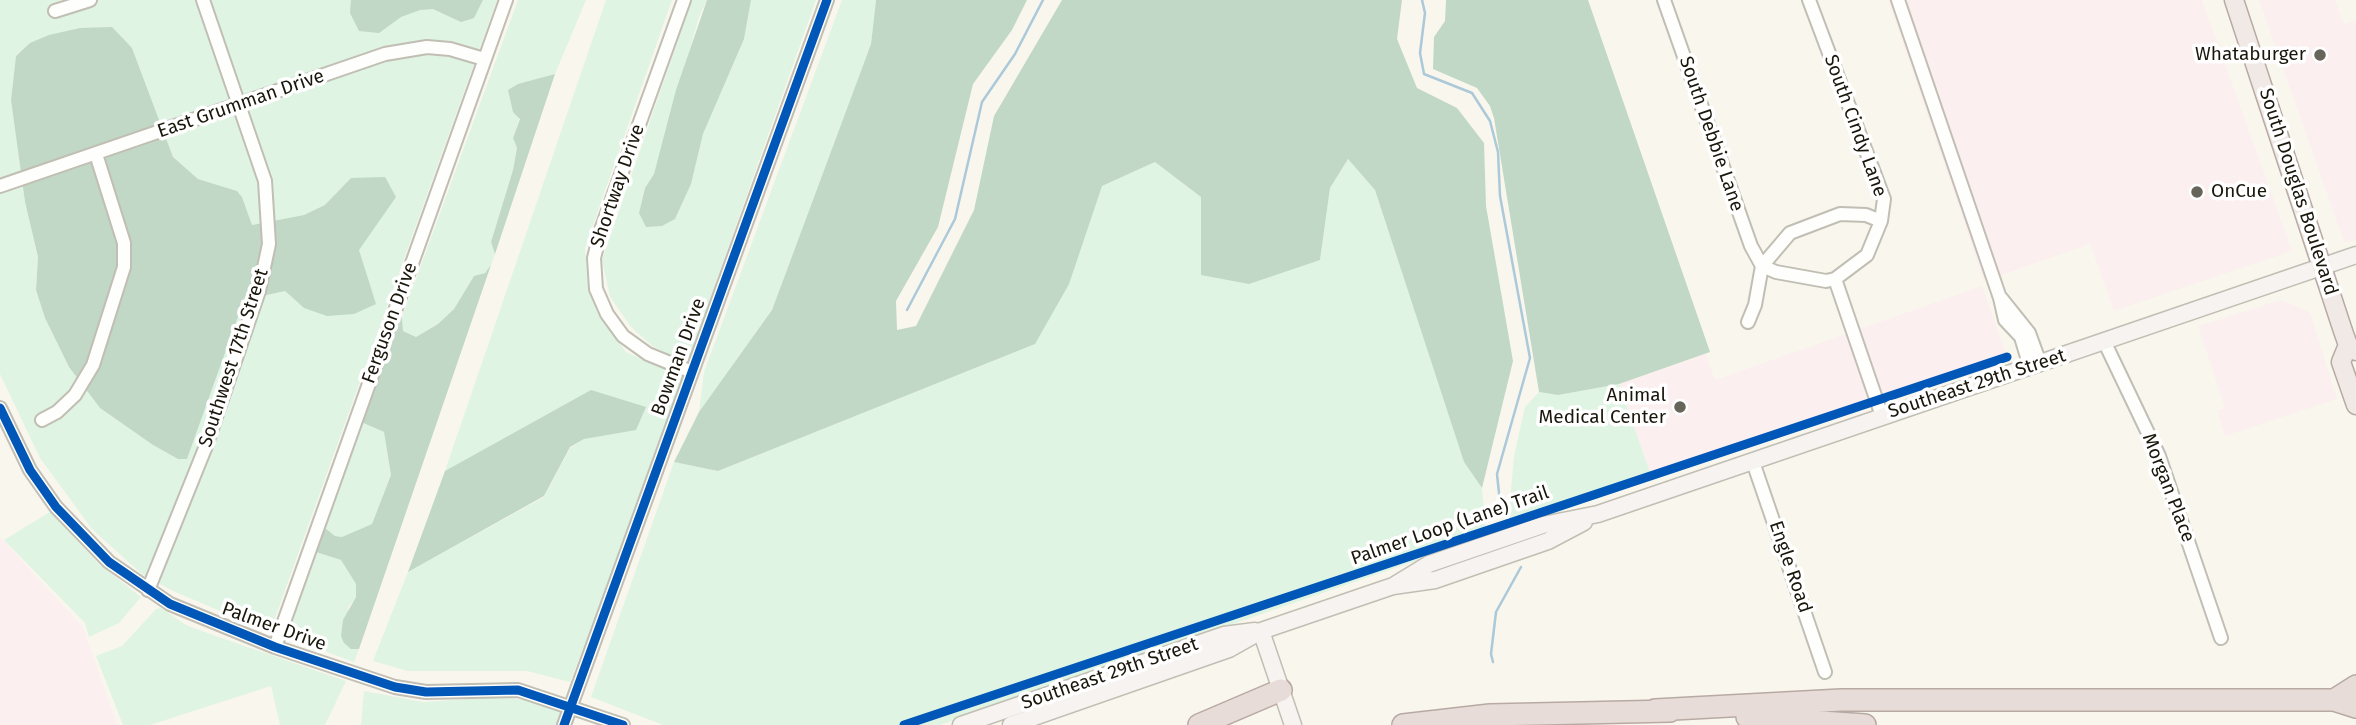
<!DOCTYPE html>
<style>
body{margin:0}
canvas{display:block;background:#f9f6ed}
</style>
<canvas width="2356" height="725"></canvas>
<script>
const c = document.querySelector('canvas').getContext('2d');
c.lineJoin = 'round';
function fillPath(path, color) { c.fillStyle = color; c.fill(path, 'evenodd'); }
const shape = rows => new Path2D(rows.map(r => 'M' + r).join(''));
function trace(path, color, width, dash) { c.strokeStyle = color; c.lineWidth = width; c.lineCap = dash ? 'butt' : 'round'; c.setLineDash(dash || []); c.stroke(path); }
function label(font, color, halo, rows, align = 'center') {
  c.font = font + ' "Fira Sans",sans-serif'; c.lineWidth = 7; c.setLineDash([]); c.textBaseline = 'middle'; c.strokeStyle = halo; c.fillStyle = color; for (const [text, x, y, turn = 0] of rows) {
    c.save(); c.translate(x, y); c.rotate((+turn || 0) * Math.PI / 180); c.textAlign = isNaN(turn) ? turn : align; if (halo) c.strokeText(text, 0, 0); c.fillText(text, 0, 0); c.restore();
  }
}
fillPath(shape([
 [1888,0,2202,0,2292,251,2114,311,2090,244,1984,281],
 [2259,0,2335,0,2344,24,2356,20,2356,241,2344,242],
 [1982,286,2006,354,1651,475,1619,384,1706,354,1715,380],
 [2281,300,2310,312,2337,399,2225,436,2217,411,2225,408,2198,326],
 [0,537,83,627,117,725,0,725]
]), '#fcefef');
fillPath(shape([
 [0,0,497,0,270,632,173,591,143,575,92,529,40,458,0,374],
 [80,28,132,48,173,157,198,179,237,191,242,197,252,225,304,215,326,205,351,178,359,250,375,304,304,308,285,291,244,300,187,459,178,459,153,445,100,408,69,367,45,318,36,290,38,257,25,202,11,100,16,56,30,43],
 [518,0,586,0,555,74,532,81,513,138,517,148,513,170,491,242,495,254,491,265,485,273,474,276,454,309,438,324,416,337,403,331,402,317],
 [606,0,672,0,585,248,589,289,598,314,626,352,689,380,570,682,527,671,408,671,373,661,408,572,544,497,570,448,584,439,618,431,646,408,494,447,445,471],
 [692,0,707,0,699,17,654,174,645,188,639,213,662,226,675,219,691,184,703,134,744,39,751,0,816,0,689,358,672,356,651,345,631,327,610,297,602,260],
 [842,0,876,0,871,44,772,310,699,412,704,372],
 [1348,159,1375,190,1464,462,1482,488,1486,533,1508,525,1514,456,1525,407,1539,392,1558,395,1619,384,1651,475,1573,504,2007,357,940,725,663,725,591,697,674,462,718,471,1035,344,1102,186,1155,162,1201,197,1201,275,1320,260,1330,188],
 [361,422,384,432,391,475,372,524,343,537,335,536,325,528],
 [50,512,99,564,141,597,119,623,89,637,85,623,4,540],
 [316,552,341,560,356,584,356,597,348,608,351,649,359,649,354,662,287,637],
 [161,608,186,625,210,634,346,681,325,725,280,725,271,686,150,725,123,725,96,656,122,646,156,609],
 [364,691,423,702,496,697,526,700,562,712,557,725,361,725]
]), '#dff4e3');
fillPath(shape([
 [351,0,483,0,474,18,461,22,433,9,420,10,401,17,379,33,359,31,350,13],
 [707,0,751,0,744,39,703,134,691,184,675,219,662,226,646,227,639,213,645,188,654,174,676,90],
 [876,0,1027,0,1012,30,973,84,938,227,896,301,897,330,916,326,974,210,994,116,1062,0,1402,0,1397,39,1417,88,1457,108,1484,143,1486,206,1513,361,1482,488,1464,462,1375,190,1348,159,1330,188,1320,260,1249,284,1201,275,1201,197,1155,162,1102,186,1069,284,1035,344,718,471,674,462,699,412,772,310,871,44],
 [1446,0,1588,0,1710,352,1619,384,1558,395,1539,392,1494,118,1490,106,1477,88,1433,69,1434,37,1445,21],
 [112,27,132,48,173,157,198,179,237,191,242,197,252,225,304,215,325,205,351,178,385,177,396,197,359,250,376,304,354,314,327,316,304,308,285,291,244,300,187,459,178,459,153,445,100,408,69,367,45,318,36,290,38,257,25,202,11,100,16,56,30,43,49,35,80,28],
 [555,74,495,254,491,242,513,170,517,148,513,138,520,119,513,112,508,90,518,84],
 [491,265,359,649,351,649,344,643,341,636,343,620,356,597,356,584,341,560,316,552,325,528,335,536,342,537,372,524,391,475,384,432,361,422,402,317,403,331,416,337,438,324,454,309,474,276,485,273],
 [591,390,646,407,636,430,584,439,570,447,544,496,408,572,445,471]
]), '#c1d8c6');
trace(shape([
 [1422,0,1425,13,1420,53,1424,74,1472,93,1490,121,1498,152,1500,196,1530,358,1497,474,1501,512],
 [907,310,955,219,982,102,1015,54,1043,0],
 [1493,662,1491,654,1496,612,1521,567]
]), '#abc9d9', 2.5);
const street = shape([
 [684,0,601,230,594,258,596,289,607,314,623,336,648,354,692,372],
 [1664,0,1751,246,1762,266,1776,272,1826,281,1835,279,1867,255,1881,221,1884,199,1809,0],
 [1898,0,2000,298,2005,320,2021,337,2030,367],
 [55,11,90,0],
 [0,186,385,54,427,47,450,49,484,59],
 [1835,279,1882,416],
 [2001,298,2029,333,2040,363],
 [1748,322,1755,305,1762,266,1790,233,1840,214,1866,215,1881,221],
 [2104,341,2159,456,2221,638],
 [0,408,30,470,56,507,109,562,170,604,275,647,395,687,426,692,518,690,623,725],
 [42,420,57,412,75,395,93,365,124,267,124,243,96,154],
 [1753,462,1825,672],
 [148,590,206,446,259,291,269,244,265,181,203,0],
 [275,647,506,0],
 [564,725,827,0]
]);
const secondary = shape([
 [1393,586,1429,564,1543,525,1598,514,2356,255],
 [1261,631,1293,725],
 [961,725,1224,635,1255,631],
 [1011,725,1229,649,1261,631,1393,586,1435,580,1548,541,1584,522]
]);
const primary = shape([
 [2234,0,2343,331,2348,345,2356,351],
 [2348,345,2341,362,2356,405]
]);
const highway = shape([
 [2334,700,2356,686],
 [1655,710,1841,700,2334,700,2356,707],
 [1747,717,1865,725],
 [1199,725,1281,690],
 [1403,725,1490,715,1670,711]
]);
trace(street, '#c1beb4', 16);
trace(secondary, '#c1beb4', 19);
trace(primary, '#b8aaa3', 21);
trace(highway, '#b8aaa3', 24);
trace(street, '#fefefc', 12);
trace(secondary, '#f7f3f1', 16);
trace(primary, '#f1e9e6', 18);
trace(highway, '#e8dcd9', 21);
trace(shape([
 [0,408,30,470,56,507,109,562,170,604,275,647,395,687,426,692,518,690,623,725],
 [564,725,827,0],
 [904,725,2007,357]
]), '#0057b8', 9);
for (const [x, y, r, color] of [
 [2320,55,7,"#67645a"],
 [2197,192,7,"#67645a"],
 [1680,407,7,"#67645a"]
]) { const dot = new Path2D(); dot.arc(x, y, r, 0, 2 * Math.PI); c.fillStyle = color; c.fill(dot); trace(dot, '#fff', 2.5); }
label('19px', '#19160b', '#fff', [
 ["Whataburger",2306,55],
 ["OnCue",2211,192,"left"],
 ["Animal",1666,396],
 ["Medical Center",1666,418]
], 'right');
label('19px', '#19160b', '#fff', [
 ["East Grumman Drive",241,104,-19],
 ["South Cindy Lane",1855,126,70],
 ["South Debbie Lane",1711,134,71],
 ["Shortway Drive",618,186,-71],
 ["South Douglas Boulevard",2298,192,72],
 ["Ferguson Drive",390,323,-70],
 ["Bowman Drive",679,357,-70],
 ["Southwest 17th Street",234,358,-72],
 ["Southeast 29th Street",1977,384,-18],
 ["Morgan Place",2168,488,69],
 ["Palmer Loop (Lane) Trail",1450,526,-19],
 ["Engle Road",1790,567,71],
 ["Palmer Drive",274,627,20],
 ["Southeast 29th Street",1110,674,-19]
]);
</script>
